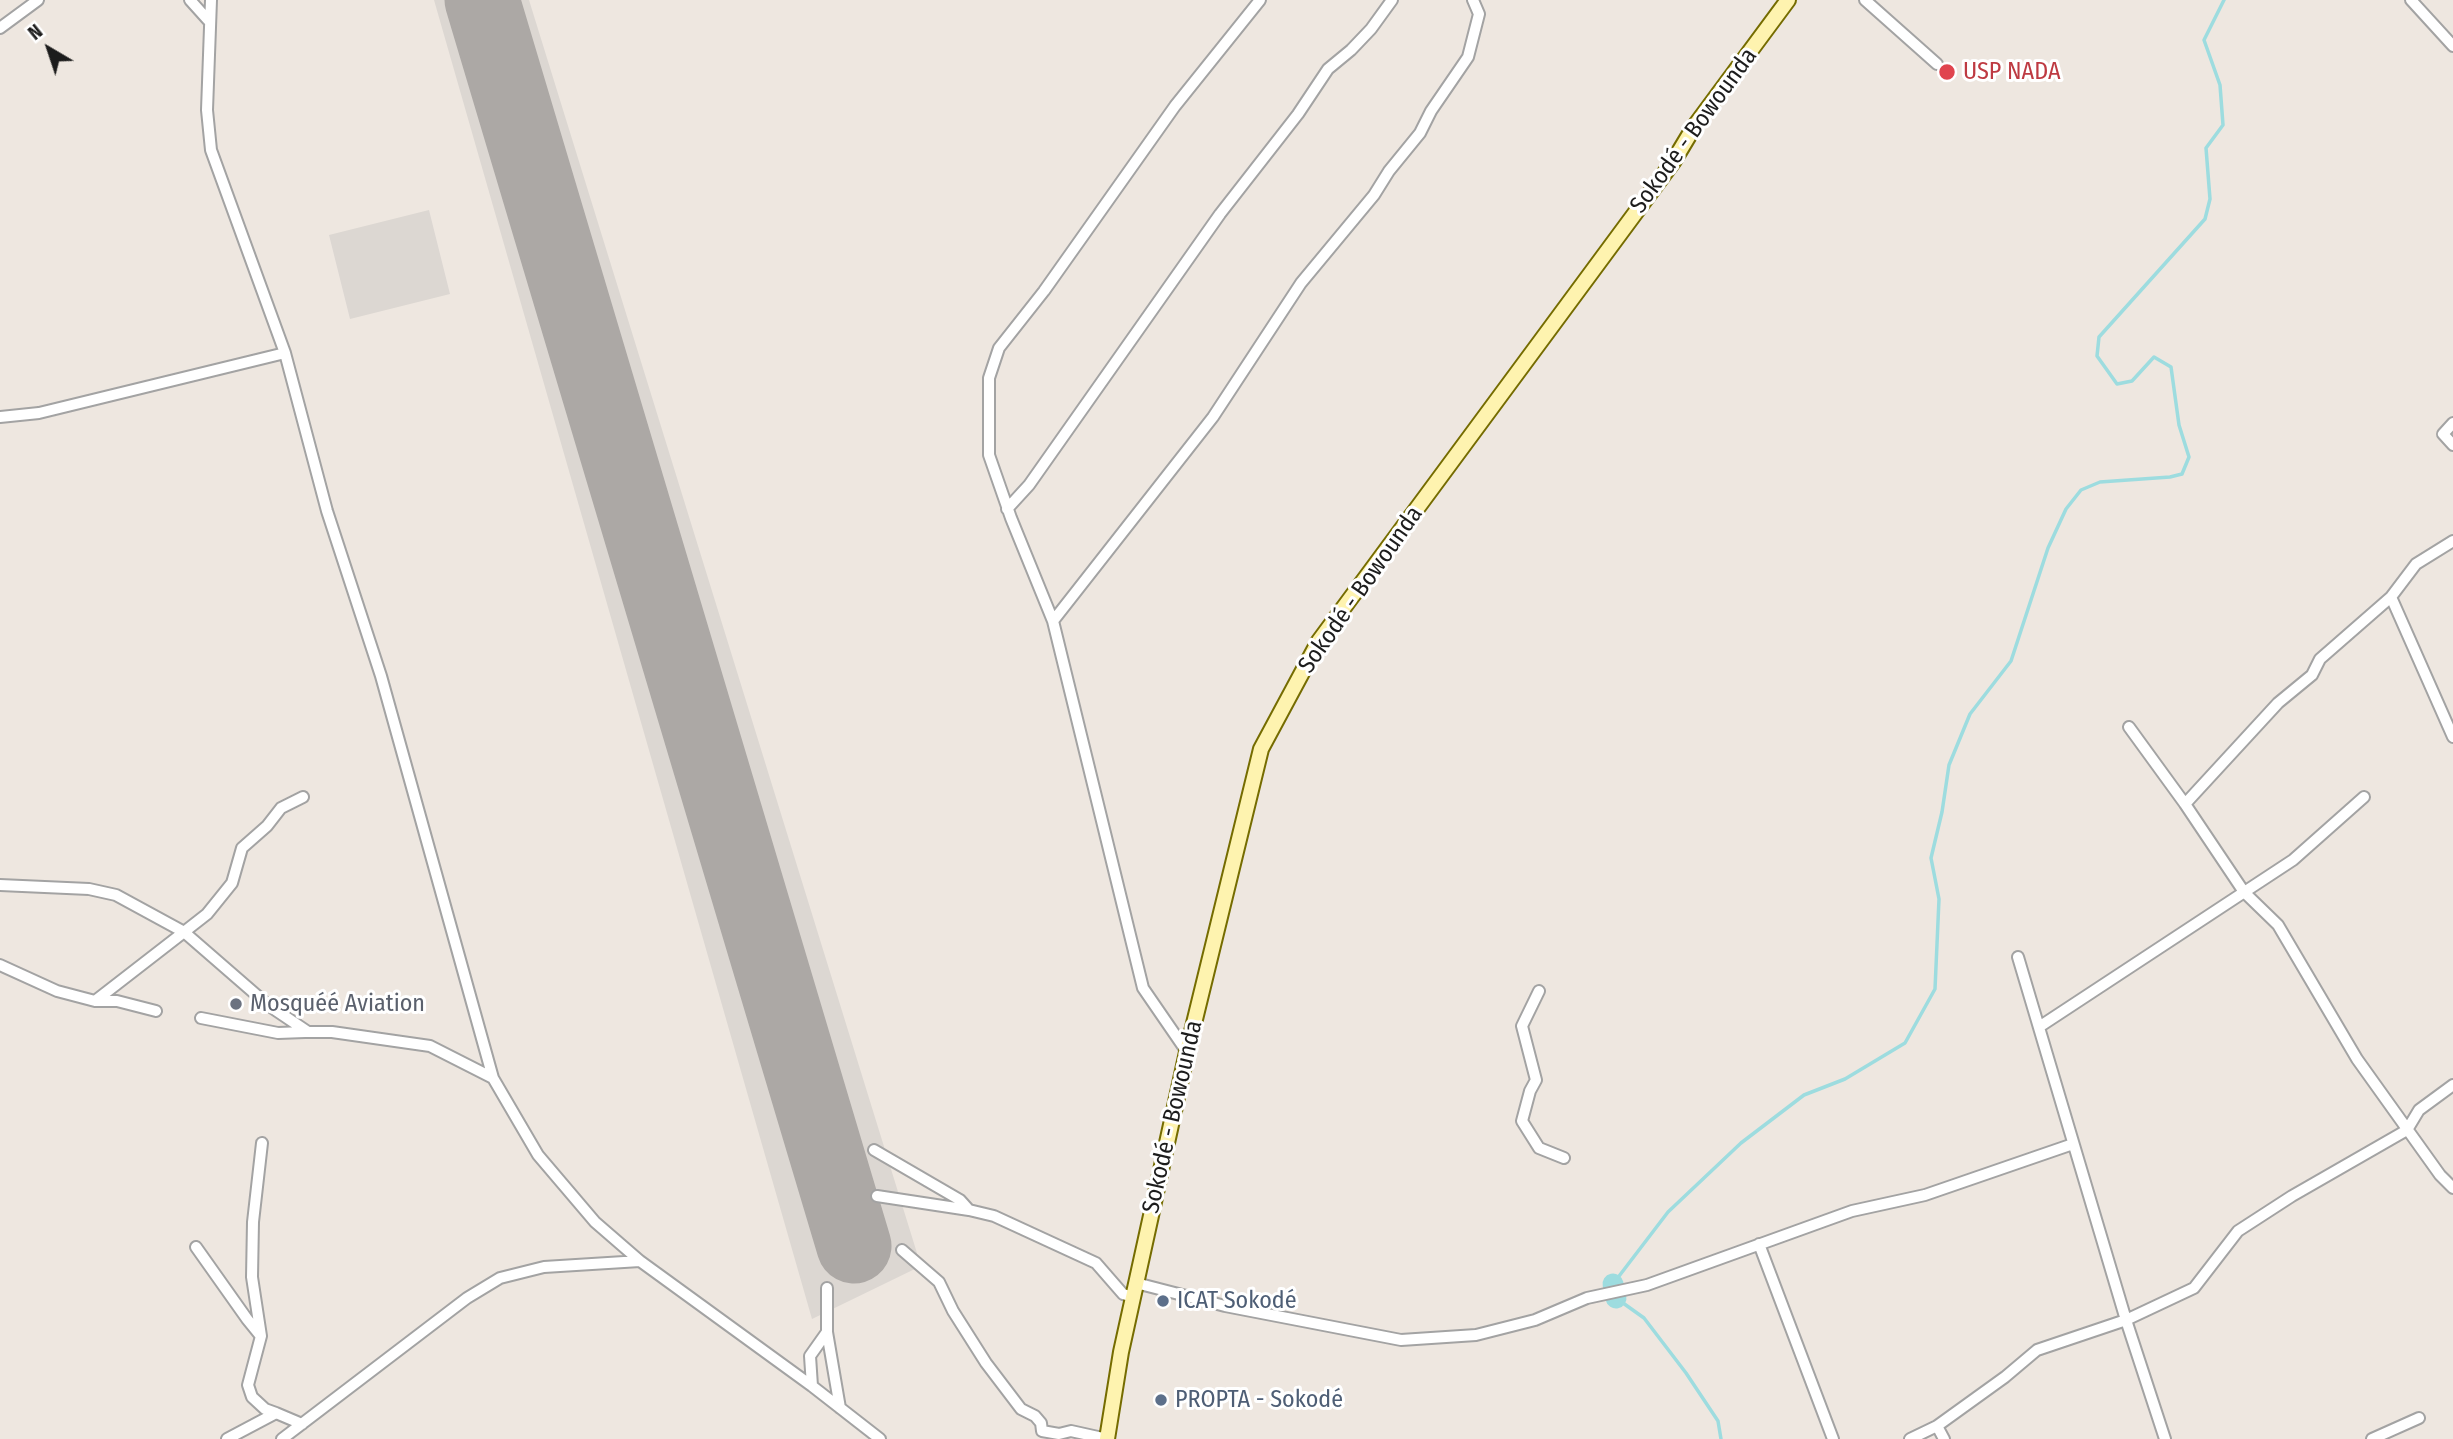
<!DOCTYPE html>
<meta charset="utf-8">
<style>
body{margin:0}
#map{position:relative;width:2453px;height:1439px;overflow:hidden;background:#eee7e0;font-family:"Fira Sans Condensed",sans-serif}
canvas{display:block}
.north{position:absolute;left:14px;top:14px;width:70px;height:70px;-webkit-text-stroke:5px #fff;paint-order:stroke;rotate:321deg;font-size:19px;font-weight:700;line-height:28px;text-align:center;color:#1c1c1c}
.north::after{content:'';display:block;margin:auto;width:24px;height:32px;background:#1c1c1c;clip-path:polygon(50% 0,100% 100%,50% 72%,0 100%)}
</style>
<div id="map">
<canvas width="2453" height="1439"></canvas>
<div class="north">N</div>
</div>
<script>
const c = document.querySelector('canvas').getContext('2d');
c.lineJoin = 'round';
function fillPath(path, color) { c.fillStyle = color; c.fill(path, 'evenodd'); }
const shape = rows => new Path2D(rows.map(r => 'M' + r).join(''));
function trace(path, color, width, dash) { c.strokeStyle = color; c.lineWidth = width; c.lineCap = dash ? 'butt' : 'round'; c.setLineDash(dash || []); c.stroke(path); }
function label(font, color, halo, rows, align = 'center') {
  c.font = font + ' "Fira Sans Condensed",sans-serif'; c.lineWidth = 6; c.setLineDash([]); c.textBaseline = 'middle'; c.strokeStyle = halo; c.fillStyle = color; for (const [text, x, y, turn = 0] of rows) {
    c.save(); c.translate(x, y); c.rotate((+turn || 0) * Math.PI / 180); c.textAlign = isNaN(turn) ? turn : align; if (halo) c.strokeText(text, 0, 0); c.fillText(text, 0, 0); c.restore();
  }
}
fillPath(shape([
 [434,0,529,0,921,1266,812,1319],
 [429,210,450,294,350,319,329,235]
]), '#dcd7d2');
trace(shape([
 [1613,1284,1668,1212,1741,1143,1804,1095,1845,1079,1905,1043,1935,989,1939,899,1931,858,1942,812,1949,765,1970,714,2011,661,2048,548,2066,509,2081,490,2100,482,2170,477,2182,474,2189,457,2179,425,2171,367,2154,357,2132,381,2117,384,2097,356,2099,337,2205,219,2210,199,2206,148,2223,125,2220,85,2204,40,2224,0],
 [1616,1298,1644,1318,1686,1373,1718,1421,1721,1439]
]), '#9ddcdf', 3.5);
trace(shape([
 [1613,1284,1616,1298]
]), '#9ddcdf', 21);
trace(shape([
 [482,0,854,1246]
]), '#aca8a5', 75);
const minor = shape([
 [190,0,208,20],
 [211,0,207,110,211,150,285,353,327,511,381,676,493,1078,538,1155,595,1222,640,1261,812,1386,880,1439],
 [1865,0,1937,64],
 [2411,0,2453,46],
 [0,28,38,0],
 [0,417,39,413,285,353],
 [2453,423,2443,434,2453,445],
 [1007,509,1029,485,1220,214,1298,114,1328,69,1351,50,1371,29,1392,0],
 [2453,541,2416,564,2391,597,2320,659,2312,675,2278,703,2185,804,2244,892,2278,925,2357,1059,2440,1175,2453,1188],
 [2391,597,2453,737],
 [1053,621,1213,417,1301,283,1374,195,1389,171,1420,133,1431,111,1468,57,1479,14,1473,0],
 [2129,727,2185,804],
 [0,885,89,889,116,895,184,932,207,914,232,883,242,848,267,826,281,808,303,797],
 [2018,957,2126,1320,2165,1439],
 [0,965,57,991,95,1001,184,932,268,1005,308,1032,332,1032,430,1046,493,1078],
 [1539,991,1522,1026,1536,1080,1530,1091,1522,1121,1539,1148,1564,1158],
 [95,1001,117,1001,156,1011],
 [201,1018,278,1033,305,1032],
 [2039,1027,2293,860,2364,797],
 [1187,1052,1143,988,1053,621,1011,518,989,455,989,378,999,348,1044,291,1175,106,1260,0],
 [262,1143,253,1222,252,1277,261,1336,248,1385,252,1397,265,1409,276,1413],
 [874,1150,960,1200,969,1210,994,1216,1096,1263,1123,1294,1133,1297],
 [877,1196,969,1210],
 [1759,1244,1833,1439],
 [196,1247,247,1319,260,1335],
 [902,1250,939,1282,953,1311,986,1363,1021,1409,1035,1416,1041,1423,1042,1431,1059,1434,1071,1431,1107,1439],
 [1136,1283,1225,1306,1401,1340,1476,1335,1535,1320,1587,1298,1647,1285,1852,1211,1925,1195,2073,1144],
 [827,1288,827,1332,840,1408],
 [812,1386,810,1356,827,1332],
 [1937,1426,1944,1439],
 [227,1439,276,1413,302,1424],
 [282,1439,467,1298,500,1278,544,1267,640,1261],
 [1910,1439,1937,1426,2005,1377,2037,1350,2126,1320,2194,1288,2238,1231,2292,1196,2407,1130,2419,1110,2453,1085],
 [2372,1439,2419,1418]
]);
const secondary = shape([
 [1107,1439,1121,1352,1187,1052,1261,749,1319,641,1673,162,1694,127,1788,0]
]);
trace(minor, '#a3a3a3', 14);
trace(secondary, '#756c00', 18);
trace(minor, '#fff', 10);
trace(secondary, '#fef3af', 14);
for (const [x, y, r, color] of [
 [1947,72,9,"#e0444e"],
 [236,1004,7,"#6b7280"],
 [1163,1301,7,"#5c6f8a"],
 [1161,1400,7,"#5c6f8a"]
]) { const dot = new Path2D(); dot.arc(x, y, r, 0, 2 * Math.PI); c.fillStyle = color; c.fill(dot); trace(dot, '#fff', 2.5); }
label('24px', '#be3a42', '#fff', [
 ["USP NADA",1963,72]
], 'left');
label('24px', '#1c1c1c', '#fff', [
 ["Sokodé - Bowounda",1694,131,-54],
 ["Sokodé - Bowounda",1361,590,-55],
 ["Sokodé - Bowounda",1173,1117,-77]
]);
label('24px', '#5b616d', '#fff', [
 ["Mosquéé Aviation",250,1004]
], 'left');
label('24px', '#4e5e75', '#fff', [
 ["ICAT Sokodé",1177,1301],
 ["PROPTA - Sokodé",1175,1400]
], 'left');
</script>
